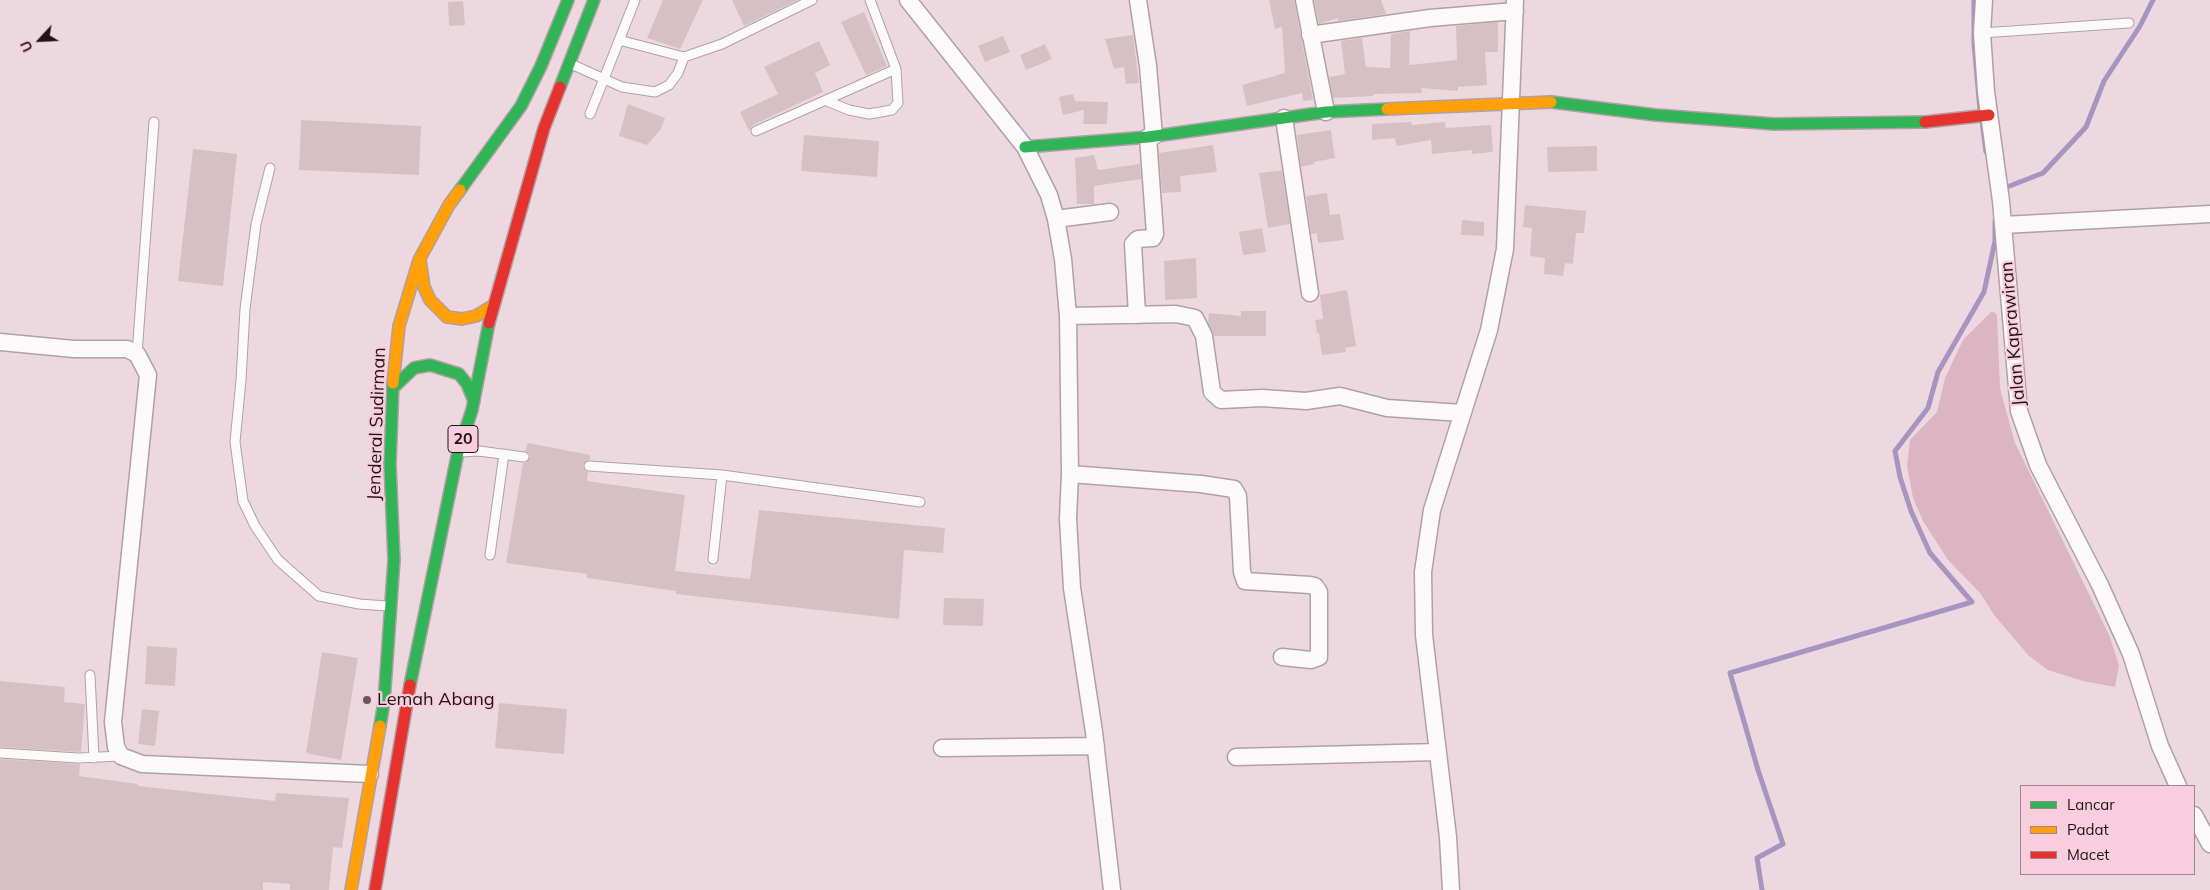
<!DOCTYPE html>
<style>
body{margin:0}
#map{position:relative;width:2210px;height:890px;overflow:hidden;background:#eed8e0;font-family:Mulish,sans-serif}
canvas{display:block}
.legend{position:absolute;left:2020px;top:785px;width:175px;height:90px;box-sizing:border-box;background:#f8cede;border:1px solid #a2838e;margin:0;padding:6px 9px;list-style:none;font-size:15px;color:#201217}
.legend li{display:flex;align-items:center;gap:10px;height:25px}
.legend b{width:25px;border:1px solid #a2838e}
.north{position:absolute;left:15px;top:15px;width:50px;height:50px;-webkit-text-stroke:4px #f8cede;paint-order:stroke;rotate:245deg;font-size:14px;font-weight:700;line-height:20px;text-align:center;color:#201217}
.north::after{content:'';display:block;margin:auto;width:18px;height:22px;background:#201217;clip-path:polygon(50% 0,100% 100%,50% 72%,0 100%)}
</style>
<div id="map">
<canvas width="2210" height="890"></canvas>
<ul class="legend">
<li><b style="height:6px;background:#30b455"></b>Lancar</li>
<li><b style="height:6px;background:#ff9f0a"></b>Padat</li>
<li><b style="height:6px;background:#e5322d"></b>Macet</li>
</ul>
<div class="north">U</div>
</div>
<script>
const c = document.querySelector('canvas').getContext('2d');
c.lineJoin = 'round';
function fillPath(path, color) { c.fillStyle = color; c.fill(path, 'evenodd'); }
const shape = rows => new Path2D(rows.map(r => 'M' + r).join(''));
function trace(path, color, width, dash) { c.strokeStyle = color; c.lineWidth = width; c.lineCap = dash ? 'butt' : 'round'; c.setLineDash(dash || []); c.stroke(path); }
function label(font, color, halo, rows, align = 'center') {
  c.font = font + ' Mulish,sans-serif'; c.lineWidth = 4.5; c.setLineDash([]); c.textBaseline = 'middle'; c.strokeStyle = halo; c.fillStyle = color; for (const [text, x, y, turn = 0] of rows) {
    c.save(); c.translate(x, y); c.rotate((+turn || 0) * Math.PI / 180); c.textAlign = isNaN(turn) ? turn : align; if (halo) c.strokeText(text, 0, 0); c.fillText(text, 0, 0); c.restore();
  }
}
fillPath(shape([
 [1992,311,1997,315,2000,388,2015,443,2110,637,2119,665,2115,687,2083,681,2048,670,2029,656,1994,615,1981,594,1948,560,1923,521,1913,498,1907,466,1910,440,1937,412,1945,378,1963,340]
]), '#dcb5c3');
trace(shape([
 [1974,0,1974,43,1980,110],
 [1982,121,1986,152],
 [2002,189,2043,173,2086,127,2104,81,2140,26,2153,0],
 [1762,890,1757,858,1783,844,1758,770,1730,673,1972,602,1930,553,1911,511,1900,477,1895,451,1928,408,1938,372,1984,292,1995,241,1995,221]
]), '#a595c0', 5);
fillPath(shape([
 [663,0,703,0,680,49,647,38],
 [732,0,798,0,744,26],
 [1269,0,1294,0,1313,100,1303,101,1302,93,1247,106,1242,85,1285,73,1282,27,1275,29],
 [1314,0,1381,0,1386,14,1338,21,1338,18,1319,24],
 [463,1,465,25,449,26,448,2],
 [864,12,887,66,866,75,841,22],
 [1498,22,1498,52,1485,52,1487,85,1458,87,1458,91,1421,88,1422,93,1373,94,1373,96,1333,98,1329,77,1345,74,1341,41,1362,38,1366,67,1390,68,1391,34,1410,31,1409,65,1457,60,1456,26],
 [1133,35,1139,83,1126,84,1124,67,1114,69,1105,39],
 [1003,36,1010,52,985,62,978,46],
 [819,41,830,65,815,73,823,92,753,125,749,131,740,112,778,94,764,67],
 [1045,44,1052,59,1026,70,1020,55],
 [1073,94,1075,101,1108,102,1107,124,1083,124,1084,110,1063,115,1059,97],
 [628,104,665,118,661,129,647,145,619,136],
 [301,120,421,126,419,175,299,170],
 [1411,122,1412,125,1445,122,1446,128,1491,125,1493,152,1472,154,1472,150,1432,154,1431,140,1397,146,1395,138,1372,140,1372,124],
 [1331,130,1335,158,1314,162,1314,164,1301,167,1297,135],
 [804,135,879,141,877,177,801,171],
 [1213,145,1217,172,1180,176,1181,192,1162,193,1159,153],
 [1597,146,1597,171,1548,172,1547,147],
 [193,149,237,154,223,286,178,281],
 [1094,155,1098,170,1140,164,1141,179,1094,186,1094,204,1077,204,1075,158],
 [1277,171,1282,171,1290,224,1268,228,1259,173],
 [1327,193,1330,215,1340,214,1344,240,1318,243,1317,233,1311,234,1306,196],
 [1525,205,1586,211,1584,233,1576,233,1573,264,1565,263,1563,276,1544,274,1545,258,1530,256,1532,228,1523,227],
 [1462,220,1484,222,1484,236,1461,235],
 [1262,228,1266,252,1243,255,1239,232],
 [1196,258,1197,298,1165,300,1164,261],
 [1347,290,1356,346,1345,348,1346,352,1322,355,1319,333,1317,333,1315,320,1323,319,1320,295],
 [1241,311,1266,311,1266,336,1214,336,1208,323,1209,313,1241,316],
 [528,443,590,455,590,460,583,465,584,469,588,472,587,481,685,495,675,571,750,579,759,510,945,528,943,553,904,550,899,619,676,594,676,591,587,578,587,574,506,563,523,463,530,458,530,454,525,451],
 [944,598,984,599,983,626,943,625],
 [147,646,177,648,175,686,145,684],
 [322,652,358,658,341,760,306,753],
 [0,681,65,687,64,702,85,704,81,752,0,747],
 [499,703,567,709,564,754,495,748],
 [142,709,159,711,155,746,138,744],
 [0,759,80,764,79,776,138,784,138,786,275,801,276,793,349,798,342,848,333,847,329,890,290,890,290,884,263,882,263,890,0,890]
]), '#d7c0c4');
const lane = shape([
 [1982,33,2129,23],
 [619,40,684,57,722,44,812,0],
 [571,64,622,87,655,92,669,85,678,73,684,57],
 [827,101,849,110,869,114,892,110,898,103,896,69,870,0],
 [590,114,635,0],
 [756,131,896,69],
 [270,168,256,224,245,309,241,380,235,442,243,501,255,526,278,560,319,596,359,604,387,606],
 [137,354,154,122],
 [461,452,479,451,524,457],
 [589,466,722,475,920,502],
 [490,555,504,454],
 [713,559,722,475],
 [90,675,94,758],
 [0,753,78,758,121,756]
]);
const street = shape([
 [908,0,1025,147,1049,195,1056,219,1063,259,1068,316,1070,474,1068,519,1072,588,1094,732,1112,890],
 [1138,0,1148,66,1154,136],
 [1304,0,1326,112],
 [1984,0,1982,33,1986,92,2001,201,2019,411,2038,465,2100,585,2131,654,2160,746,2178,786],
 [1310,35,1430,18,1515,11],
 [1284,118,1310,293],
 [1056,219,1110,212],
 [2003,225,2210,214],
 [1137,315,1133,244,1138,239,1153,238,1155,234,1148,137],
 [1068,316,1176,314,1195,318,1204,336,1212,392,1221,400,1262,398,1306,401,1340,396,1387,408,1462,413],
 [0,342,74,349,127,349,137,354,148,375,113,722,116,747,121,756,142,764,370,774],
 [1070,474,1201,484,1234,489,1238,496,1242,572,1245,581,1310,585,1315,586,1319,592,1319,657,1311,660,1282,657],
 [942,748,1096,746],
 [1236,757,1438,752],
 [2194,815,2210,844],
 [1451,890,1448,837,1424,635,1423,572,1432,510,1489,330,1505,249,1515,0]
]);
const fast = shape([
 [560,87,594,0],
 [1551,102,1656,115,1774,124,1925,122],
 [1025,147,1148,137,1326,112,1387,109],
 [460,190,521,106,541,66,568,0],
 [393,388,414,368,430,365,459,374,467,384,474,401],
 [410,685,458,452,472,410,489,323],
 [380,726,384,702,394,560,390,464,393,383]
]);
const slow = shape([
 [1387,109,1551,102],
 [420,260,424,287,430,300,447,317,462,319,476,316,494,305],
 [393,383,399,326,419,260,449,205,460,190],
 [351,890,380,726]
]);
const jam = shape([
 [1925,122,1989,115],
 [489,323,544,128,560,87],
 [375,890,410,685]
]);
trace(lane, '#b0a0a6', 11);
trace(street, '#b0a0a6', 19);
trace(fast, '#b0a0a6', 14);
trace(slow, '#b0a0a6', 14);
trace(jam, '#b0a0a6', 14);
trace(lane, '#fcf9fa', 9);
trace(street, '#fcf9fa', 16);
trace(fast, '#30b455', 11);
trace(slow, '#ff9f0a', 11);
trace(jam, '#e5322d', 11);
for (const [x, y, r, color] of [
 [367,700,5,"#68575d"]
]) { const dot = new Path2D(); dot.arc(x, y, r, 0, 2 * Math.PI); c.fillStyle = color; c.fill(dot); trace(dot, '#f8cede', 2); }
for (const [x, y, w] of [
 [463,439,30]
]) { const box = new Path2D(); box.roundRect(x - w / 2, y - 13.5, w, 27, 4); c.fillStyle = '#f8cede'; c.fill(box); trace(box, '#201217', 1); }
label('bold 16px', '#201217', null, [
 ["20",463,439]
]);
label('18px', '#201217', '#f8cede', [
 ["Jalan Kaprawiran",2013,334,-95],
 ["Jenderal Sudirman",377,424,-88]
]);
label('18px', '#201217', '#f8cede', [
 ["Lemah Abang",377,700]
], 'left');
</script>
